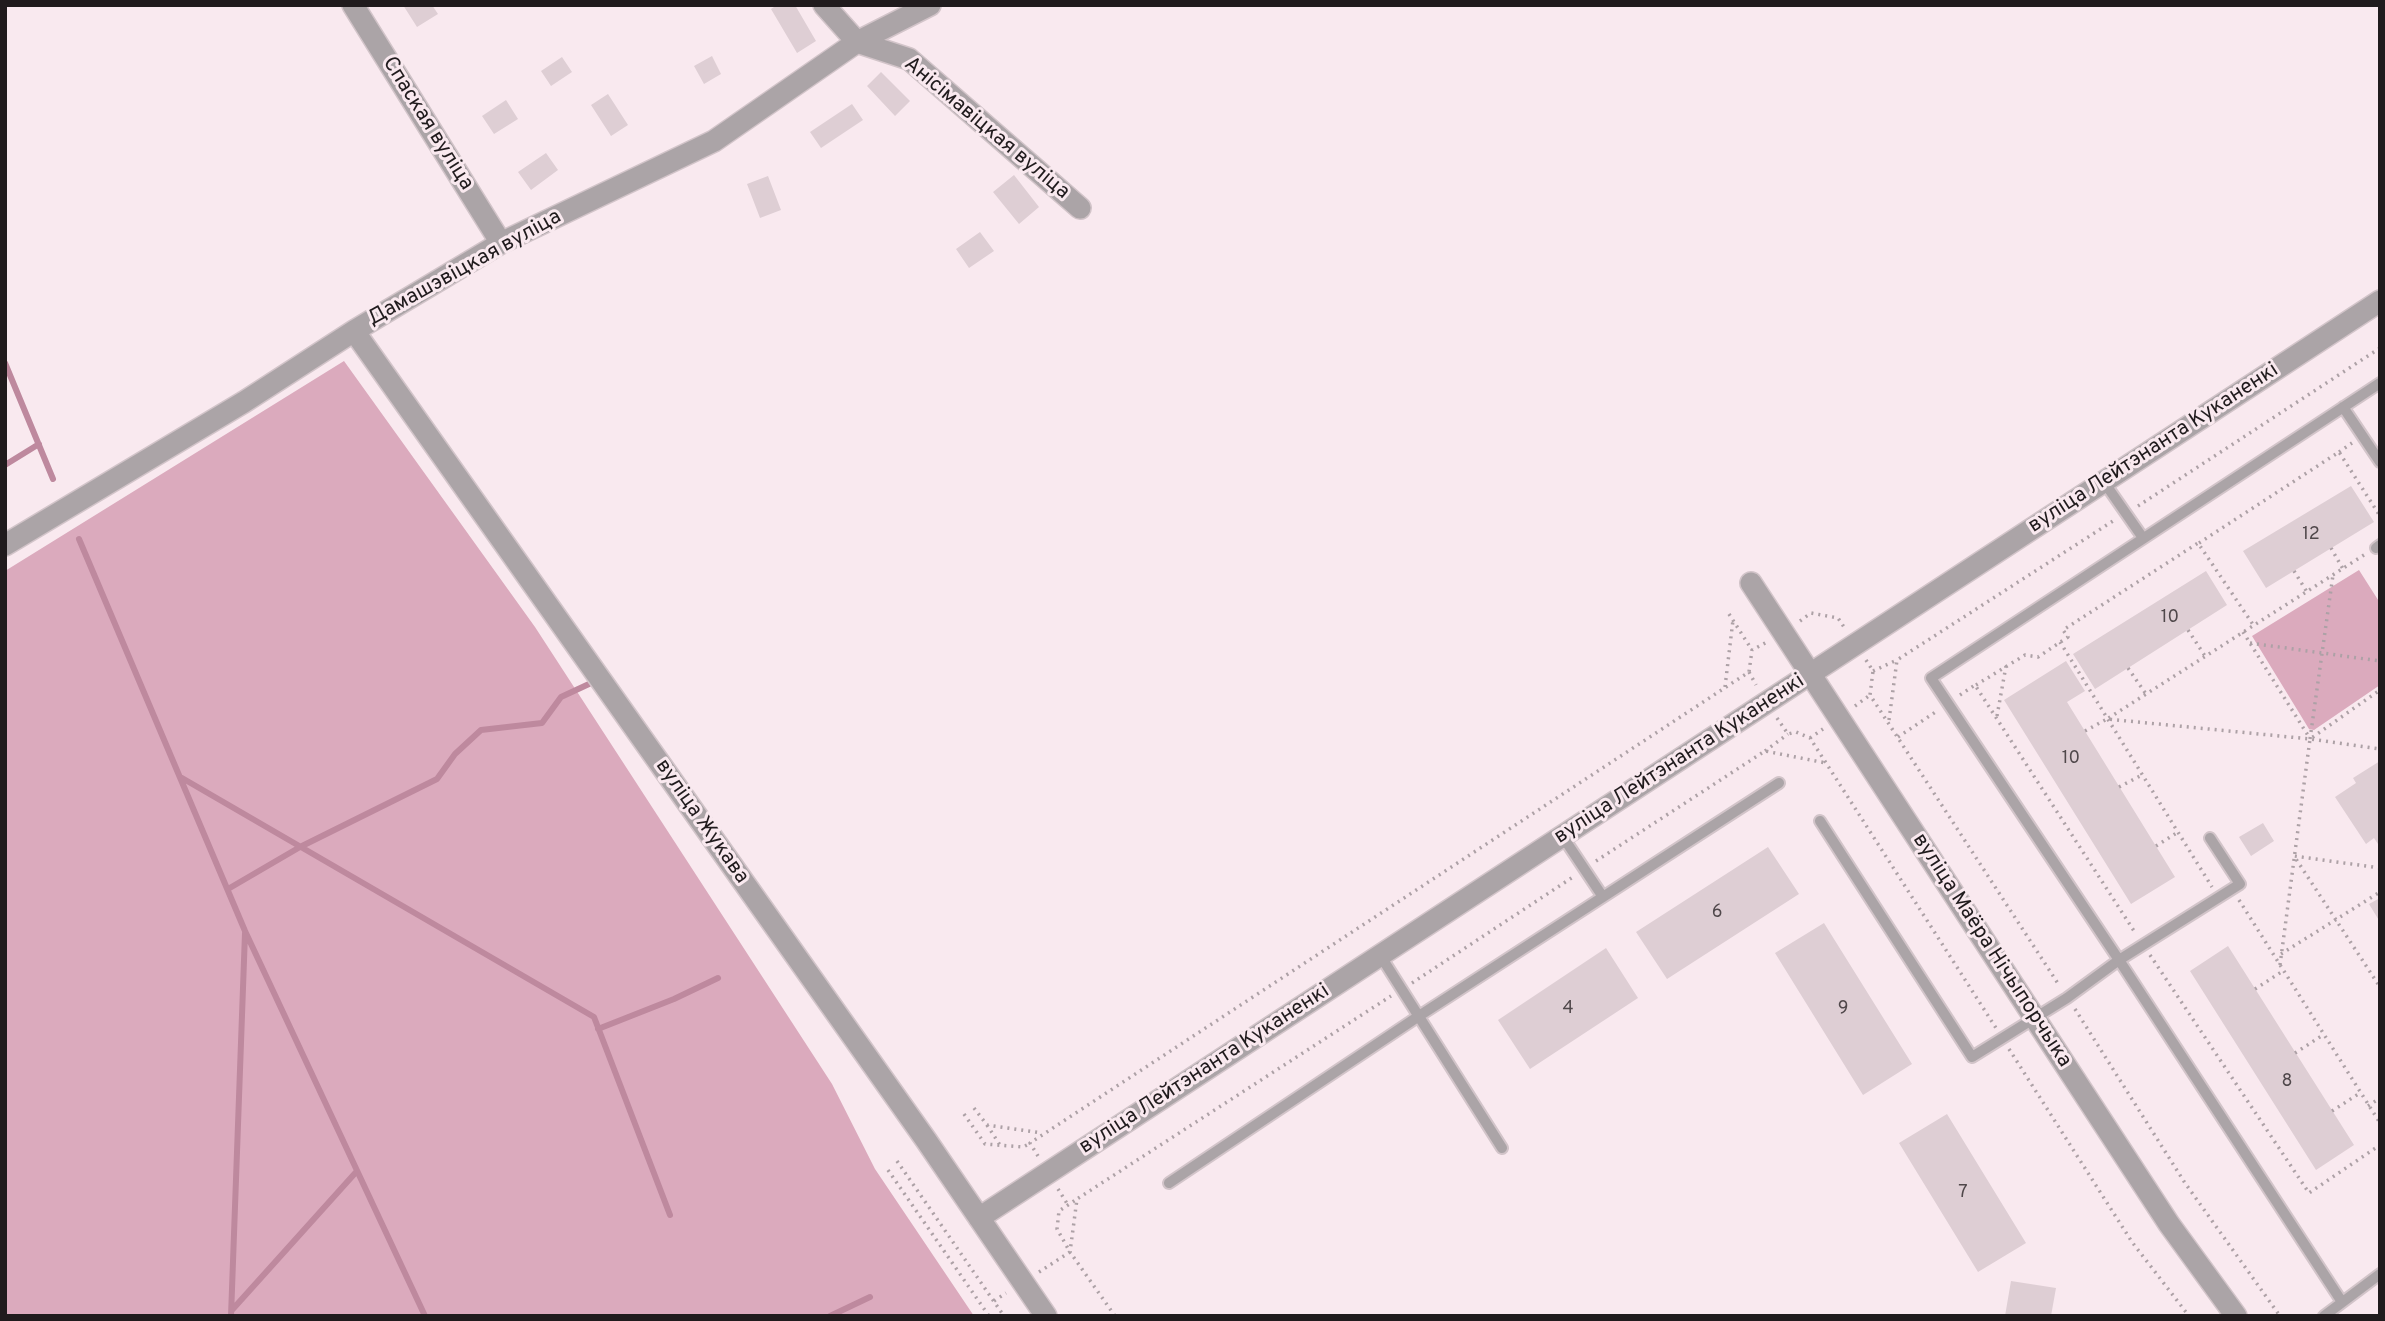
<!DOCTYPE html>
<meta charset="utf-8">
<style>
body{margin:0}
#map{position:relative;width:2385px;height:1321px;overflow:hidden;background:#f9e9ef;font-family:Overpass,sans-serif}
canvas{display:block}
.frame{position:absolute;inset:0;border:7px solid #201b1d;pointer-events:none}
</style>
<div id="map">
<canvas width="2385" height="1321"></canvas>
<div class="frame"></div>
</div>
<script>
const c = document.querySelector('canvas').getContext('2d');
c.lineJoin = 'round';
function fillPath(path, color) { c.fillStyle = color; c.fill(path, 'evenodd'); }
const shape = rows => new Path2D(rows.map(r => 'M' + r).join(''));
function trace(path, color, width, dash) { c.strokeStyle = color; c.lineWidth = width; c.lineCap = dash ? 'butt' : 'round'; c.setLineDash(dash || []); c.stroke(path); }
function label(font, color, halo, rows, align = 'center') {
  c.font = font + ' Overpass,sans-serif'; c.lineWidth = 6; c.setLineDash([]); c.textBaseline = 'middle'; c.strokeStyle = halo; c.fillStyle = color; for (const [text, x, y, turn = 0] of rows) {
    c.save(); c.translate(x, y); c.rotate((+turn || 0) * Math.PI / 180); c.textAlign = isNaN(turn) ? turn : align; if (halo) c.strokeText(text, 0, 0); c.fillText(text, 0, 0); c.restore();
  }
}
fillPath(shape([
 [344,361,535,627,832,1084,875,1169,974,1316,5,1316,5,571],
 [2359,570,2380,603,2380,685,2314,730,2309,729,2252,636]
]), '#dbaabd');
trace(shape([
 [5,363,53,479],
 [5,465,39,444],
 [79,539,245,931,425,1316],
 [182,778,594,1017,670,1215],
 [228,889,300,847,437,779,455,754,481,730,542,723,561,697,589,684],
 [598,1029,674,999,718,978],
 [232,1310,357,1171],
 [231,1316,245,933],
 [830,1316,870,1297]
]), '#be899e', 6);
fillPath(shape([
 [403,5,432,5,438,14,417,27],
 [777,5,795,5,816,41,797,53,771,9],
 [712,56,721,74,704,84,694,66],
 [562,57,572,72,551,86,541,71],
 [881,72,910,101,895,116,867,86],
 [608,94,628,125,611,136,591,105],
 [506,100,518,119,494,134,482,116],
 [852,104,863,120,821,148,810,132],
 [546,153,558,170,531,190,518,172],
 [1014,175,1039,207,1019,224,993,192],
 [768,176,781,210,760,218,747,184],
 [980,232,994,251,969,268,956,249],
 [2351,486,2374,522,2266,588,2243,551],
 [2206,571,2227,605,2095,689,2073,654],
 [2066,661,2085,691,2067,702,2175,877,2131,904,2004,700],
 [2380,761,2380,847,2374,838,2366,844,2335,797,2356,783,2353,778],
 [2263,823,2274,841,2251,856,2239,837],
 [1768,847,1799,894,1667,979,1636,932],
 [2380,898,2380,922,2369,904],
 [1824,923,1912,1064,1863,1095,1775,953],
 [2228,946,2354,1145,2316,1170,2190,971],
 [1606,948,1638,998,1530,1069,1498,1020],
 [1947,1114,2026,1243,1978,1272,1899,1143],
 [2011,1281,2056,1288,2051,1316,2005,1316]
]), '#deced4');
const service = shape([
 [2343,407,2380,462],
 [2104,482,2143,538],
 [2376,548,2380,545],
 [1820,821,1972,1057,2067,998,2119,960,2342,1302],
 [1563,837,1603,897],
 [2210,838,2240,884,2119,960,1931,678,2380,383],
 [1380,955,1502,1148],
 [1169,1183,1419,1016,1779,783],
 [2324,1316,2380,1274]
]);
const minor = shape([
 [353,5,501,243],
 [824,5,857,42,909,59,1080,208],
 [354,331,926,1140,1046,1316],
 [5,545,244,402,354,331,501,243,714,141,857,42,930,5],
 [1751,583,2169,1224,2236,1316],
 [979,1218,2380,301]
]);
trace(service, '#d2c4c9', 14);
trace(minor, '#d2c4c9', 24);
trace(shape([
 [2339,452,2352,443],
 [2138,506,2380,348],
 [2199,543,2339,452,2380,516],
 [2331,548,2343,569],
 [2364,555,2107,719,2310,739,2380,749],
 [2294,571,2307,592],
 [1729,614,1752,650],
 [1800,621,1811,613,1838,618,1846,630],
 [2188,630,2205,656],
 [2243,632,2309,737],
 [2060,642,2212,887],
 [2250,643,2380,661],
 [1866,660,1873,671,1870,695,2059,985],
 [2128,668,2146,694],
 [1873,671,1897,660],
 [1749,672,1756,685],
 [1976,685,2025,655,2038,657,2068,637,2063,630,2198,543,2254,626],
 [1725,687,1733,620],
 [1960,695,1975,685,2136,934],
 [1855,706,1870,695],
 [1997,716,2006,666],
 [1777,718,1788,734,1796,732,1810,738,1996,1028],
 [1889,720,1897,660,2113,521],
 [2085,731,2107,719],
 [1898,737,1937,711],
 [1810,738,1823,729],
 [2310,739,2333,575],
 [1765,751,1788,734],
 [2119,787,2142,775],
 [2156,846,2178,832],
 [1596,861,1765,751,1826,763],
 [2380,868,2294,856,2380,987],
 [2239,900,2380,1123],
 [2281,954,2380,892],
 [2150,955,2309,1193,2380,1145],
 [2280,965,2310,739,2380,690],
 [1412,983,1573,877],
 [2255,989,2283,971],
 [2075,1009,2185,1183,2280,1316],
 [2009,1049,2132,1242,2189,1316],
 [2295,1053,2323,1035],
 [2368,1106,2380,1098],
 [974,1108,987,1125,1042,1133],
 [2332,1111,2360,1093],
 [964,1114,985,1144,1023,1147,1029,1144],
 [987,1125,1000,1145],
 [1038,1156,1030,1143,1749,672,1752,650,1767,642],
 [897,1161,1004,1316],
 [888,1170,989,1316],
 [1058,1189,1068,1205],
 [1039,1272,1070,1252,1057,1229,1059,1211,1077,1199],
 [994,1301,1006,1293],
 [1115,1316,1070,1252,1077,1199,1391,996]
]), '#ada1a6', 3.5, [2, 5]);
trace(service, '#aba4a7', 10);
trace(minor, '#aba4a7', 21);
label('18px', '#50484b', null, [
 ["12",2311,535],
 ["10",2170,618],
 ["10",2071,759],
 ["6",1717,913],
 ["4",1568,1009],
 ["9",1843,1009],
 ["8",2287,1082],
 ["7",1963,1193]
]);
label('21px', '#201b1d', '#f9e9ef', [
 ["Спаская вуліца",427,124,58],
 ["Анісімавіцкая вуліца",986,129,40],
 ["Дамашэвіцкая вуліца",465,269,-29],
 ["вуліца Лейтэнанта Куканенкі",2154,449,-33],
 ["вуліца Лейтэнанта Куканенкі",1680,760,-33],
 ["вуліца Жукава",701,822,55],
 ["вуліца Маёра Нічыпорчыка",1991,951,57],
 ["вуліца Лейтэнанта Куканенкі",1205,1070,-33]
]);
</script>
